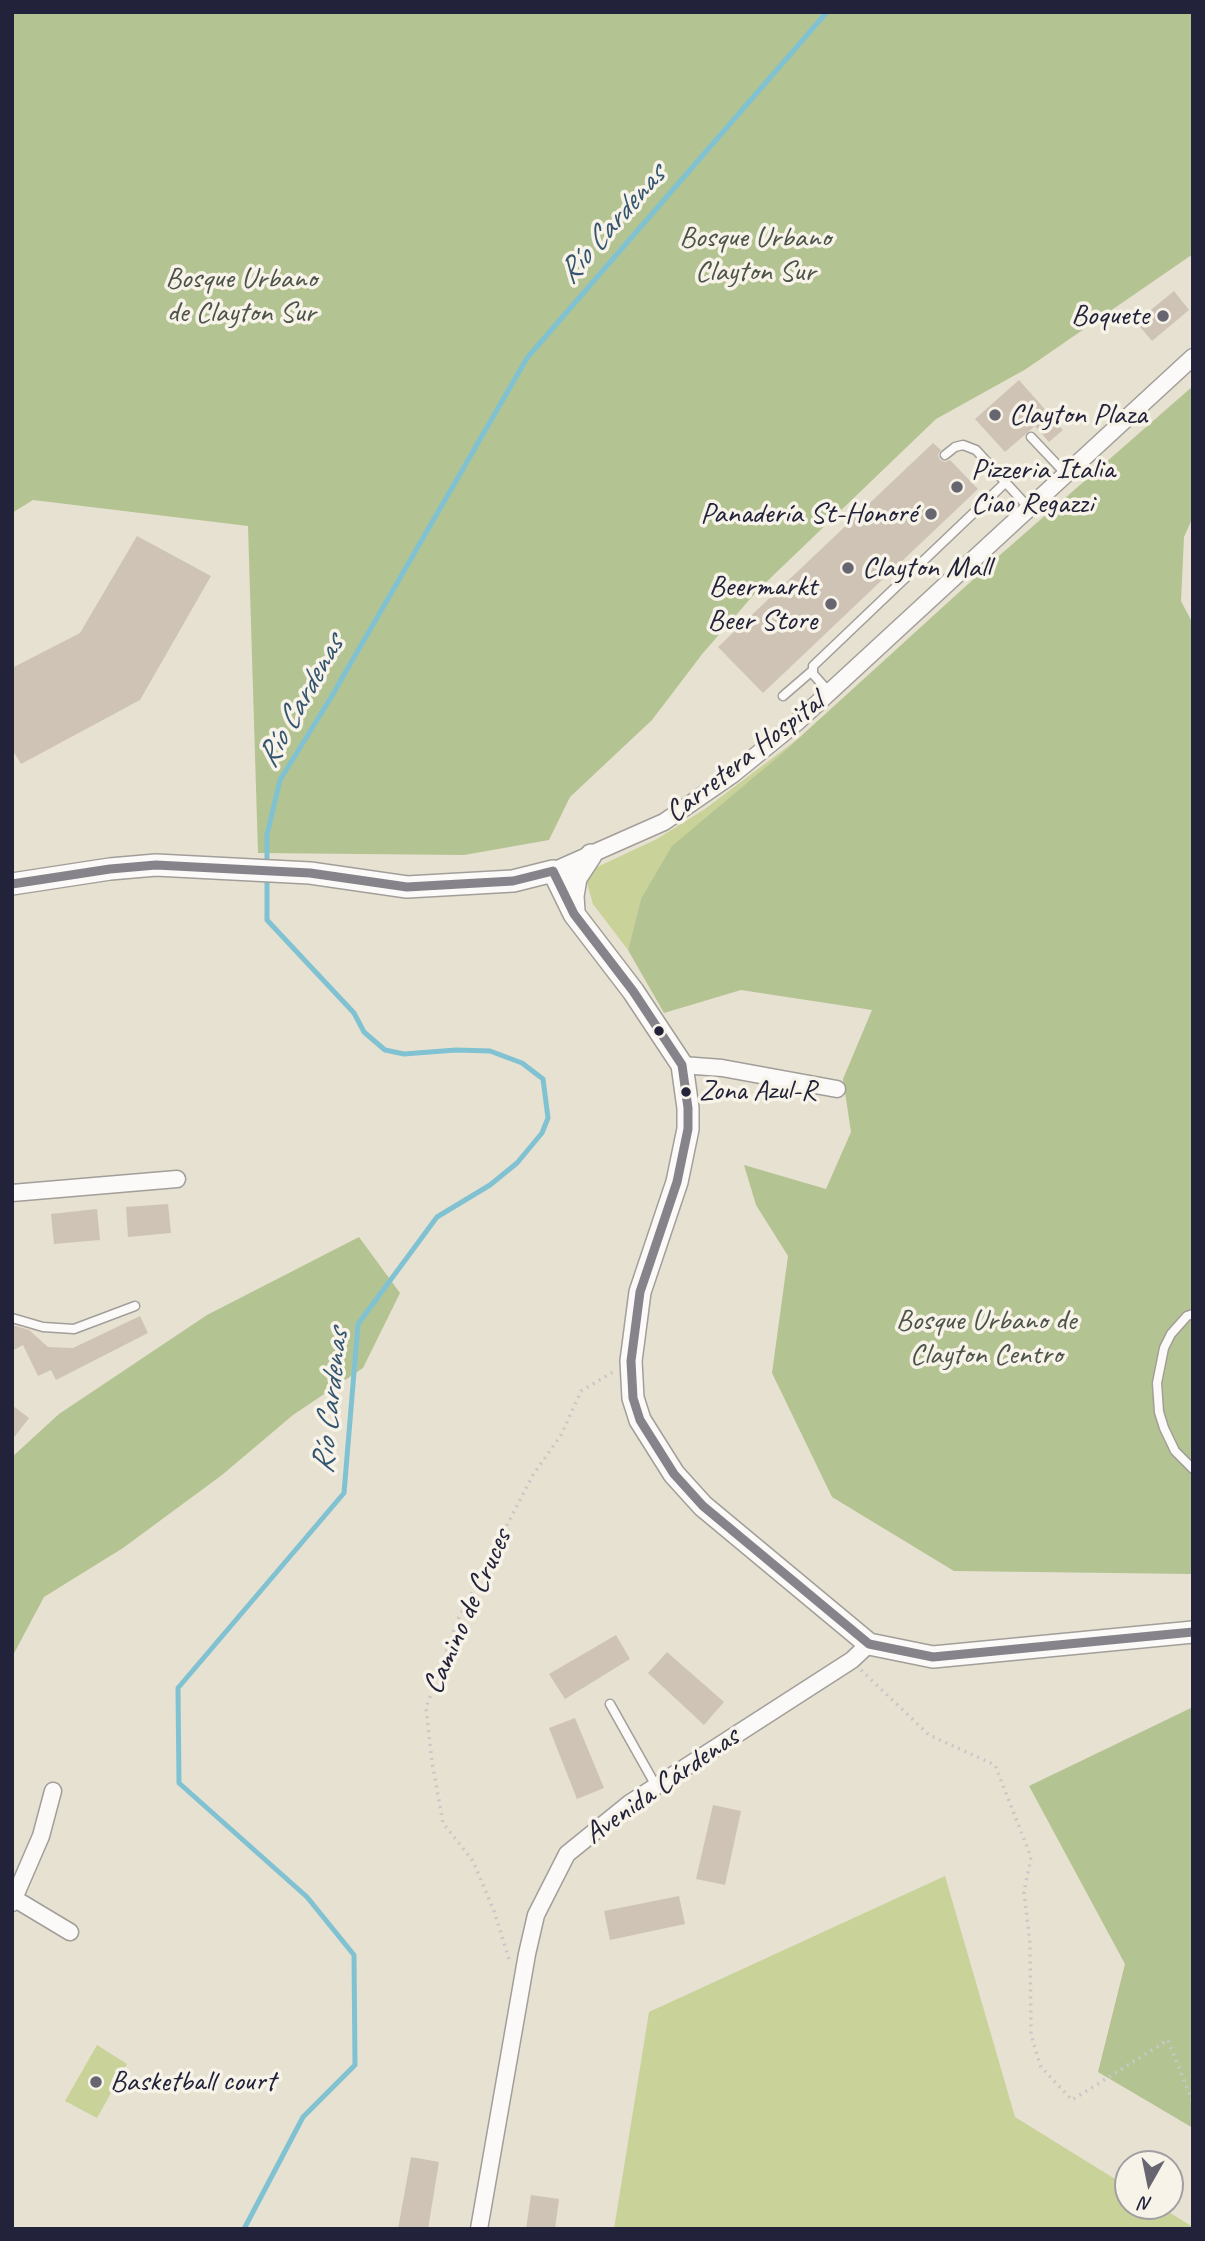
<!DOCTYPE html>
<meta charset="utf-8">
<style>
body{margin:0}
#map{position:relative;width:1205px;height:2241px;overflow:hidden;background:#e7e1d1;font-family:Caveat,sans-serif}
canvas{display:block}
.frame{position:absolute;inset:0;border:14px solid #22223b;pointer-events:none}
.north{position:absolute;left:1114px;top:2150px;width:70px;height:70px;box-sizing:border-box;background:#f7f3e8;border:2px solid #a29fa3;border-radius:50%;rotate:189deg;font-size:19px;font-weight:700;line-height:28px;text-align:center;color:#22223b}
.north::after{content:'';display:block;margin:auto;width:24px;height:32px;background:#676570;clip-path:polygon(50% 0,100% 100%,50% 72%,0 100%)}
</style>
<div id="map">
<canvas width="1205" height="2241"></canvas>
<div class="frame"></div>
<div class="north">N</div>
</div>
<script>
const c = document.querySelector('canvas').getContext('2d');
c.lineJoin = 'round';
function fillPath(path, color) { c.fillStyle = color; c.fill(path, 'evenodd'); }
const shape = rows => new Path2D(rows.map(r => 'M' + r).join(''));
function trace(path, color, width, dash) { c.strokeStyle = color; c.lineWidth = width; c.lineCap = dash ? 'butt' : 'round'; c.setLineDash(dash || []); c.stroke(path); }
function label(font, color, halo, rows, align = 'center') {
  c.font = font + ' Caveat,sans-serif'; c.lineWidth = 7; c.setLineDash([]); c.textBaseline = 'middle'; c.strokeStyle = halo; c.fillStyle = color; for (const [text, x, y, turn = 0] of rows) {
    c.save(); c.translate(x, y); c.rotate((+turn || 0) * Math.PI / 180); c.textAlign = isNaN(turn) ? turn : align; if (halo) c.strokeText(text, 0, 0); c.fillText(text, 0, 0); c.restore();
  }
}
fillPath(shape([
 [799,738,778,757,641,899,628,950,593,904,587,883,589,875,595,868,657,839,705,809],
 [945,1876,1015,2117,1128,2187,1128,2206,1159,2206,1193,2227,1193,2229,614,2229,649,2012],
 [97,2045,127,2064,97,2118,65,2101]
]), '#c8d299');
fillPath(shape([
 [12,12,1193,12,1193,254,1026,369,936,419,757,591,703,653,652,720,570,797,549,840,464,855,258,853,248,526,33,500,12,513],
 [1193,386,1193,517,1184,537,1181,601,1193,624,1193,1574,954,1571,832,1497,772,1373,788,1256,756,1205,744,1165,826,1189,851,1132,843,1079,872,1010,741,990,664,1013,628,950,641,899,672,846,778,757,1000,555],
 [359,1237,400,1293,363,1368,293,1415,222,1475,123,1548,44,1597,12,1657,12,1457,59,1414,207,1315],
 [1193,1707,1193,2128,1098,2072,1125,1964,1029,1786]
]), '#b4c392');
trace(shape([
 [267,867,267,835,280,780,330,699,527,358,827,12],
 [244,2229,303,2117,355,2065,354,1955,307,1897,179,1783,178,1688,344,1493,358,1324,437,1217,490,1185,517,1163,542,1133,548,1118,543,1079,522,1063,490,1051,456,1050,404,1054,385,1050,364,1032,354,1013,267,920,267,877]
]), '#80c2d2', 5);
fillPath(shape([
 [1174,291,1189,310,1152,341,1136,322],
 [1019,380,1063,430,1049,442,1035,426,1005,452,975,419],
 [933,443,941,450,938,455,940,460,945,462,950,460,978,489,763,693,718,647],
 [137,536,211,576,140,700,21,764,12,749,12,668,80,633],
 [168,1204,171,1233,128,1237,126,1207],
 [97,1209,100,1240,54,1244,51,1214],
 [140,1316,148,1333,56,1380,51,1370,38,1376,23,1345,12,1351,12,1325,29,1330,48,1347,73,1348],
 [12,1405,29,1418,12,1440],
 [616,1635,630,1659,565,1699,549,1674],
 [667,1652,724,1702,704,1725,648,1673],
 [575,1718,604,1788,577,1799,549,1728],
 [713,1805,741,1811,725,1885,696,1879],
 [679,1896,685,1924,610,1940,604,1911],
 [411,2157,439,2162,428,2229,398,2229],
 [531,2195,559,2199,555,2229,526,2229]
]), '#cfc3b5');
const service = shape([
 [1031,437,1066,474],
 [945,455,955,447,963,445,976,450,1029,508],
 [829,692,813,674,813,666,1006,482],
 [783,696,812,671],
 [1193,1314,1187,1316,1171,1334,1164,1348,1157,1383,1159,1412,1164,1428,1175,1451,1193,1469],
 [12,1318,43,1327,74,1329,135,1306],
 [610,1704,656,1786]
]);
const minor = shape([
 [553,871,664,822,732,775,796,723,1193,357],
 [682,1065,722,1068,837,1089],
 [12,1193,177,1179],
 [15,1899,70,1932],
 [12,1903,41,1836,53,1791],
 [479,2229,527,1954,536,1915,567,1854,630,1803,852,1660,869,1644]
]);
const tertiary = shape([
 [12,884,110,869,156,865,310,873,407,887,513,881,553,871,574,914,633,991,682,1065,688,1108,688,1129,677,1182,640,1292,631,1361,633,1398,640,1420,674,1474,703,1506,869,1644,933,1657,1193,1632],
 [574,911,573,896,576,878,591,855]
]);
trace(service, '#a29e99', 11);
trace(minor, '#a29e99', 19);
trace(tertiary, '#a29e99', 24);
trace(shape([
 [861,1670,929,1735,995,1765,1031,1857,1024,1892,1030,1943,1031,2035,1041,2067,1072,2100,1168,2040,1193,2103],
 [509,1959,494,1911,473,1861,443,1823,432,1762,426,1708,458,1619,533,1475,561,1435,581,1391,613,1372]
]), '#c8c8c6', 3.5, [2, 5]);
trace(service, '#fbfaf8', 8);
trace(minor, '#fbfaf8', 16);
trace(tertiary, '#fbfaf8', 21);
trace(shape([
 [12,884,110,869,156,865,310,873,407,887,513,881,553,871,574,914,633,991,682,1065,688,1108,688,1129,677,1182,640,1292,631,1361,633,1398,640,1420,674,1474,703,1506,869,1644,933,1657,1193,1632]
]), '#87838a', 9);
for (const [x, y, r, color] of [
 [1163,316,7,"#676570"],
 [995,415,7,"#676570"],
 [957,487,7,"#676570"],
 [931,514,7,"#676570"],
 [848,568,7,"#676570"],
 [831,604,7,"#676570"],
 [659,1031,6,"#22223b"],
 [686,1092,6,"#22223b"],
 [96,2082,7,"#676570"]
]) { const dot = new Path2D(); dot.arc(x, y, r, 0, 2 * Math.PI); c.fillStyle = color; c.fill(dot); trace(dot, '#f7f3e8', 2.5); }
label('28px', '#22223b', '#f7f3e8', [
 ["Zona Azul-R",699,1092]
], 'left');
label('30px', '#4c5349', '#f7f3e8', [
 ["Bosque Urbano",755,238],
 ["Clayton Sur",755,272],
 ["Bosque Urbano",241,279],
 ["de Clayton Sur",241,313],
 ["Bosque Urbano de",986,1321],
 ["Clayton Centro",986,1355]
]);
label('30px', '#22223b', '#f7f3e8', [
 ["Boquete",1149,316,"right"],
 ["Clayton Plaza",1009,415],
 ["Pizzeria Italia",971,470],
 ["Ciao Regazzi",971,504],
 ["Panadería St-Honoré",917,514,"right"],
 ["Clayton Mall",862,568],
 ["Beermarkt",817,587,"right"],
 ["Beer Store",817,621,"right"],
 ["Basketball court",110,2082]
], 'left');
label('30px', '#22223b', '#f7f3e8', [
 ["Carretera Hospital",745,758,-38],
 ["Camino de Cruces",468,1612,-66],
 ["Avenida Cárdenas",662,1786,-35]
]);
label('italic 32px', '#345570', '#f7f3e8', [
 ["Río Cardenas",612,225,-49],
 ["Río Cardenas",301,702,-61],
 ["Río Cardenas",331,1402,-84]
]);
</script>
